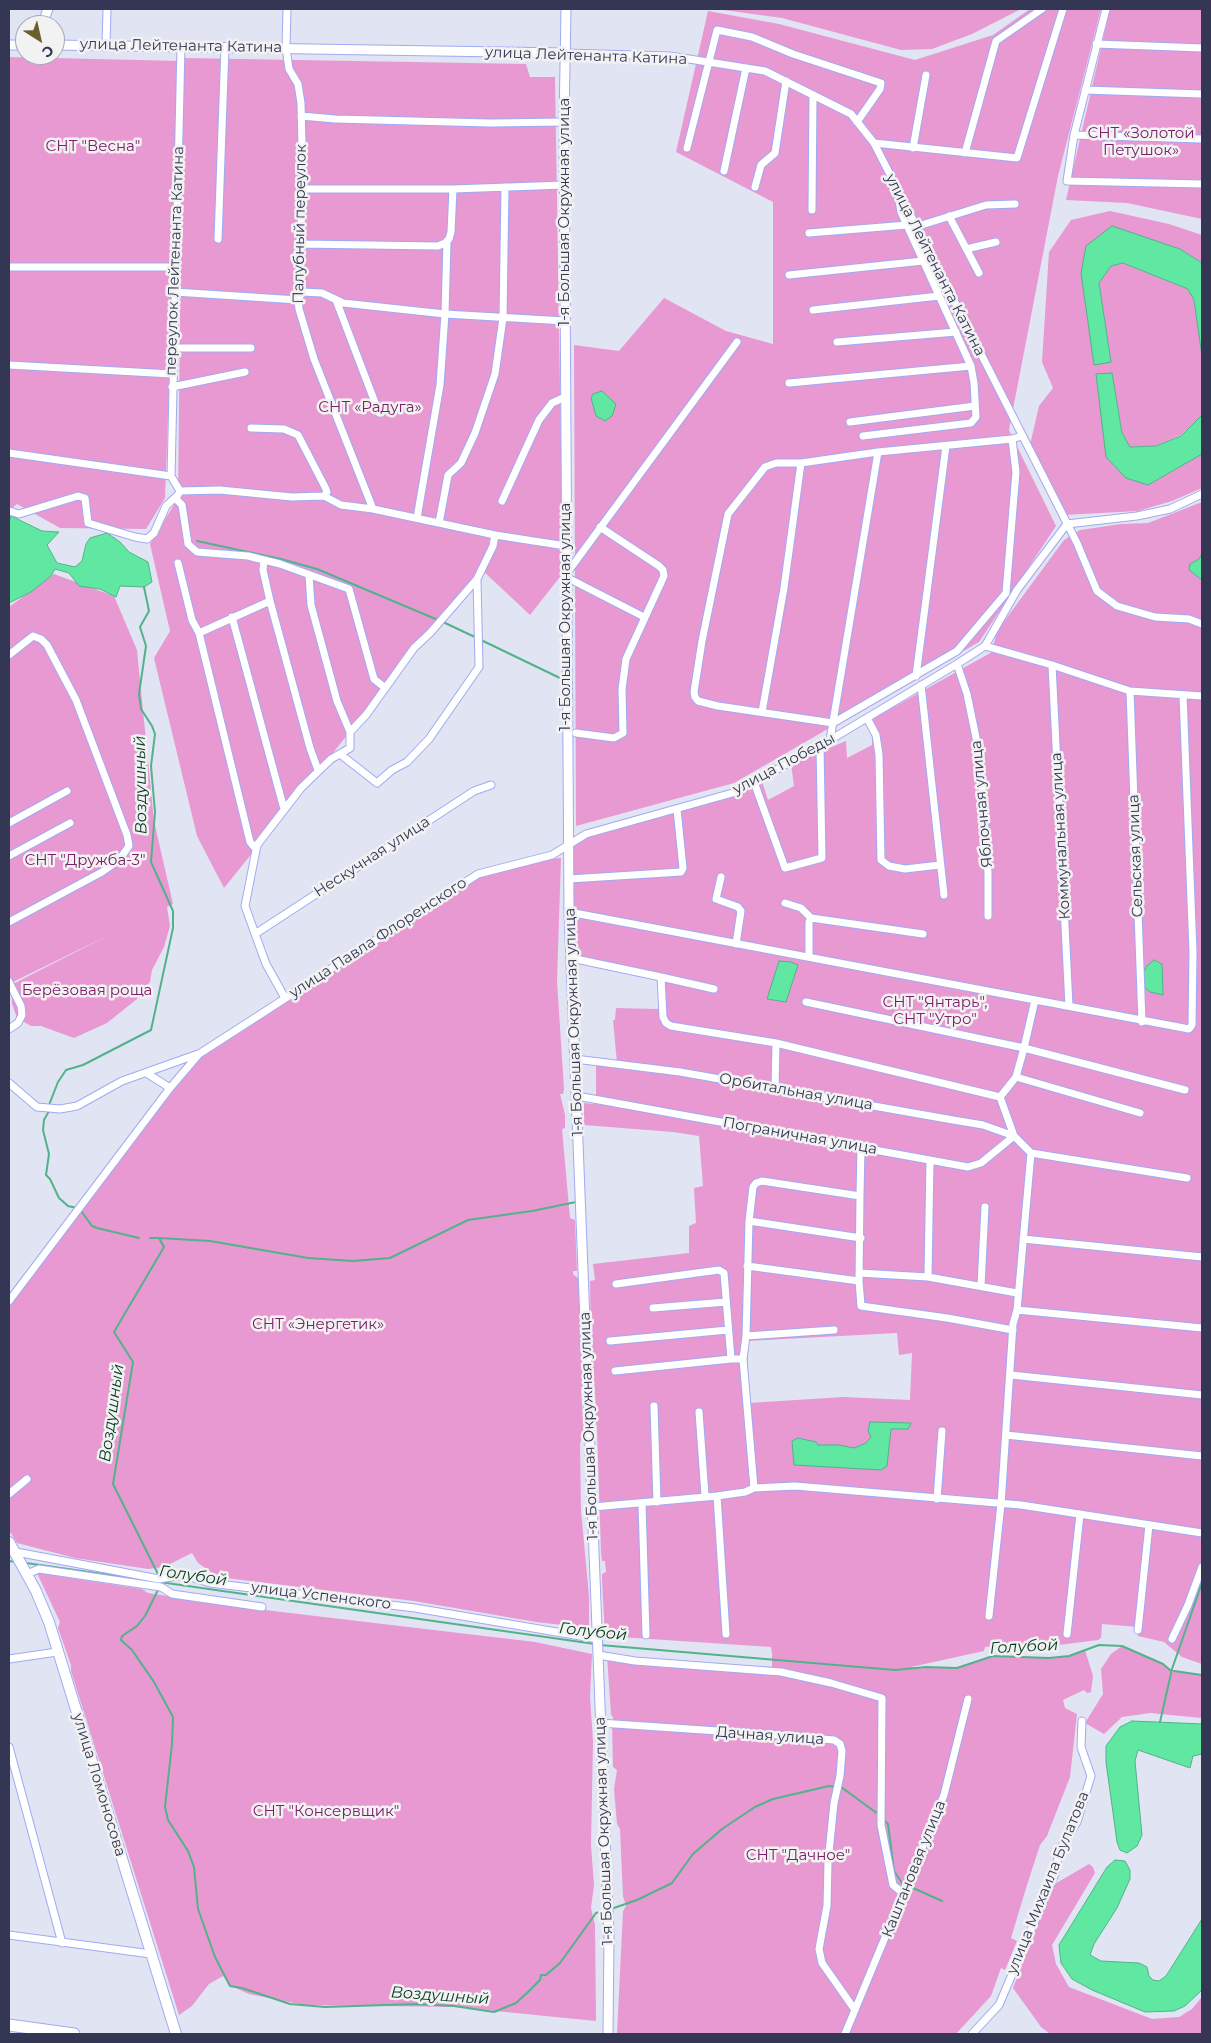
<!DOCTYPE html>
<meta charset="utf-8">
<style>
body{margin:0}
#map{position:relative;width:1211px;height:2043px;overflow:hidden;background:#e1e4f3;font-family:Montserrat,sans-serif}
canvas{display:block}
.frame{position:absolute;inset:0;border:10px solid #333754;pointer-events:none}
.north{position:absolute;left:15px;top:15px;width:50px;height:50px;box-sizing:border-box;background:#f2f2f2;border:1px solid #a6a7b3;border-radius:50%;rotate:145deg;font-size:14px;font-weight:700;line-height:20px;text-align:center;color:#333754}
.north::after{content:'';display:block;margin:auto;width:18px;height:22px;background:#6a5f2c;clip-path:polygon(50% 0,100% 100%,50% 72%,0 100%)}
</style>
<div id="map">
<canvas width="1211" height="2043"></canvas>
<div class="frame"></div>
<div class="north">С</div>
</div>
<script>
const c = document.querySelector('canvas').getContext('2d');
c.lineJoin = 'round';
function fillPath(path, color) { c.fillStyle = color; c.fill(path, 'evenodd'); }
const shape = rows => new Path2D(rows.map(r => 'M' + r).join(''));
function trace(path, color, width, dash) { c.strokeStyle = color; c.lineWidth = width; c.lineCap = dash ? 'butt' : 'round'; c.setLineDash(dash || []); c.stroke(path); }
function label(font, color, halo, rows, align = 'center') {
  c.font = font + ' Montserrat,sans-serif'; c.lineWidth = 5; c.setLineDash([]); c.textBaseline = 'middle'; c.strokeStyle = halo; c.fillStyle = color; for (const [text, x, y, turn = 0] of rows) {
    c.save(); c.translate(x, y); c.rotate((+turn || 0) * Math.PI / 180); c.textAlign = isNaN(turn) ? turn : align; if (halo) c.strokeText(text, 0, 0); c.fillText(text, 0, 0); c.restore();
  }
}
fillPath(shape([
 [716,9,1021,9,972,34,932,49,901,50,782,18],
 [1030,9,1101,9,1058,176,1009,430,1056,526,979,642,734,783,576,826,574,345,619,351,664,298,726,331,773,344,773,202,676,152,708,11,779,24,915,60,993,35],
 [1110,9,1202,9,1202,219,1127,203,1066,200],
 [9,57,181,61,165,498,146,529,60,528,17,504,9,511],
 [183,58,526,64,530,77,555,77,563,573,530,615,481,569,224,888,197,836,154,658,170,631,150,544,178,498],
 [1110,211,1169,224,1202,235,1202,263,1180,249,1086,246,1111,362,1099,283,1111,266,1123,263,1188,289,1194,299,1201,343,1202,415,1181,435,1156,446,1130,447,1122,433,1112,373,1106,456,1148,485,1202,454,1202,488,1172,501,1138,511,1064,515,1030,445,1039,406,1053,388,1042,362,1049,252,1071,220],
 [1202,502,1202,1664,1182,1657,1164,1642,1138,1636,1138,1627,1102,1624,1101,1638,1098,1640,1027,1649,1025,1645,985,1647,984,1651,911,1667,957,1668,993,1656,1049,1658,1069,1656,1085,1650,1093,1676,1091,1692,1087,1693,1084,1690,1063,1700,1065,1708,1077,1714,1070,1777,1047,1836,1040,1845,1027,1885,1011,1938,1017,1941,1005,1970,1001,1968,991,1996,956,2034,617,2034,623,1911,626,1906,623,1896,620,1829,617,1824,614,1789,617,1770,613,1767,612,1724,614,1720,611,1714,607,1657,772,1667,772,1653,771,1647,605,1636,602,1581,602,1574,606,1572,605,1561,602,1561,601,1552,597,1428,594,1411,596,1408,591,1343,590,1281,595,1280,593,1264,689,1253,689,1226,696,1223,694,1188,703,1186,699,1136,673,1132,584,1125,584,1103,593,1104,596,1094,596,1062,617,1063,613,1020,615,1020,616,1008,658,1009,662,975,579,961,573,942,571,905,573,841,762,781,768,800,794,786,791,764,846,741,847,758,872,745,872,721,876,717,992,652,997,631,1064,540,1080,530,1121,524,1148,523],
 [897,1333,899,1355,912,1353,910,1400,843,1397,749,1403,747,1341],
 [54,574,114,596,137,650,154,821,173,904,167,907,170,926,164,947,152,970,150,982,137,999,107,1023,74,1038,41,1026,31,1026,17,1018,12,1004,11,985,109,935,9,984,9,607],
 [561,858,557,981,564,1089,563,1094,560,1094,565,1115,565,1128,562,1129,570,1218,575,1220,577,1271,573,1271,573,1274,579,1279,583,1380,581,1390,584,1433,580,1443,581,1511,589,1596,589,1628,536,1622,414,1601,218,1577,198,1563,192,1553,164,1567,148,1569,75,1558,17,1543,9,1530,9,1301,155,1107,202,1053,464,880,548,859],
 [37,1573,142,1589,148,1593,231,1606,535,1642,592,1654,590,1697,593,1741,591,1845,594,1885,591,1908,595,1925,596,2021,455,2007,304,2005,249,1994,231,1986,223,1976,209,1984,192,2006,179,2015,71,1671,71,1665,58,1628,60,1622],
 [1122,1646,1163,1664,1170,1670,1202,1675,1202,1718,1150,1713,1122,1717,1104,1734,1085,1723,1103,1694,1101,1669,1111,1654],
 [1089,1864,1093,1867,1095,1873,1052,1945,1056,1964,1069,1987,1152,2019,1179,2017,1192,2009,1202,1997,1202,2034,1050,2034,1041,2027,1013,1988,1053,1885]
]), '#e899d2');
const water = shape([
 [1112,226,1180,249,1202,263,1202,356,1194,300,1188,289,1123,263,1111,266,1099,283,1111,362,1094,365,1081,273,1086,246,1112,226],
 [1112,373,1122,433,1130,447,1156,446,1181,436,1202,415,1202,454,1148,485,1126,478,1106,457,1096,374,1112,373],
 [602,391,616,404,612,416,605,421,596,416,591,398,593,394,602,391],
 [11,516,42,531,59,532,47,545,57,563,75,567,82,561,86,544,90,538,107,533,120,542,129,552,148,562,152,582,144,587,120,586,116,597,100,589,79,586,69,573,55,569,51,576,31,592,9,603,9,522,11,516],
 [1202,554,1202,580,1189,570,1190,564,1199,559,1202,554],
 [1154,960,1162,964,1163,995,1150,992,1144,986,1143,974,1147,966,1154,960],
 [779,961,791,962,798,965,786,1002,767,999,779,961],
 [870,1422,911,1423,908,1429,891,1429,887,1466,881,1470,794,1465,792,1441,798,1438,816,1442,818,1445,839,1445,854,1448,866,1443,871,1437,868,1431,870,1422],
 [1132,1721,1202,1724,1202,1754,1193,1756,1190,1768,1138,1750,1135,1761,1142,1835,1137,1846,1127,1853,1120,1850,1117,1842,1106,1762,1106,1746,1120,1727,1132,1721],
 [1115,1860,1125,1861,1130,1870,1130,1879,1117,1908,1094,1944,1090,1955,1101,1961,1139,1963,1147,1967,1149,1976,1153,1980,1159,1981,1166,1976,1202,1919,1202,1990,1185,2006,1174,2011,1145,2012,1092,1990,1072,1979,1061,1963,1059,1945,1107,1867,1115,1860]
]);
fillPath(water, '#60e7a1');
trace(water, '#52b28a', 1);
trace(shape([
 [197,541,281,559,317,569,438,620],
 [443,622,477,638],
 [481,640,562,679],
 [49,1105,58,1082,66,1070,83,1065,151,1030,173,928,173,911,151,862,155,812,151,766,155,734,152,726,141,709,139,694,146,646,140,627,149,611,144,587],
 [49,1111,44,1120,43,1130,49,1154,46,1175,50,1179,59,1198,68,1206,77,1208],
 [81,1211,92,1226,97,1228,139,1238],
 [150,1238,159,1238,164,1247,114,1332,133,1362,113,1484,159,1576],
 [159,1238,210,1241,308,1258,353,1261,390,1258,468,1220,532,1211,576,1202],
 [9,1561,16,1562],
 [26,1563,595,1644],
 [158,1590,145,1616,137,1626,122,1636,121,1640,132,1650,154,1682,173,1717,172,1744,165,1807,168,1820,188,1851,194,1867,198,1909,215,1957,230,1986,242,1988,290,2004,325,2007,417,2004,454,2006,494,2012,516,2003,528,1992,540,1980,541,1975,546,1975,560,1963,596,1913,606,1910],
 [600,1645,895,1670,926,1667,957,1668,993,1656,1049,1658,1069,1656,1099,1645,1122,1646,1163,1664,1170,1670],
 [1174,1671,1202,1675],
 [1160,1722,1172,1669,1202,1583],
 [883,1819,888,1824,894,1871,902,1883,942,1901],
 [611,1909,637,1900,672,1883,693,1854,722,1829,755,1807,773,1799,829,1786,841,1787,878,1814]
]), '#52b28a', 2);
const minor = shape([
 [287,9,286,48,289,69,298,84,301,103,303,189,300,244,302,292,298,300,299,309,314,359,373,509],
 [1106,9,1074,135,1067,181,1202,184],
 [1096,44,1202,48],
 [106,45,107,9],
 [566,53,670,56,765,71,851,114,874,143,1077,543,1097,591,1117,606,1155,617,1189,619,1202,624],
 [1085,90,1202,94],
 [301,116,335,119,490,123,564,122],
 [1074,135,1202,139],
 [874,143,1017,158,1063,9],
 [687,148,717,30,752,37,793,54,881,83,880,89,857,122],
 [913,148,926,75],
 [965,153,996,41,1042,9],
 [724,171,746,68],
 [755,187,761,165,775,153,786,81],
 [303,189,453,189,564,185],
 [812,210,813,95],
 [949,216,979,273],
 [915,227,986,205,1015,204],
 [809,233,907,225],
 [218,239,225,47],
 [300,244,438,246,445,243,449,239,451,232,453,189],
 [966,249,996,242],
 [9,267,176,267],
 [789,275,923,261],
 [175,292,298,300],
 [302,292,322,293,343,303,445,314,565,321],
 [336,300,379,413],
 [813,310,939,296],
 [837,342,956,332],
 [173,348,251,348],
 [9,365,172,374],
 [789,383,971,366],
 [172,387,245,372],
 [850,422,975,406],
 [251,428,284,429,298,435,325,487,327,492,324,496],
 [863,436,971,423,976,417,974,383,971,366,901,212,899,200],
 [1012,439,878,452,801,463,776,463,765,467,728,514,702,641,694,692,695,697,698,701,718,706,833,723,957,651,1006,593,1016,472,1012,439,1022,436],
 [9,453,171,476,180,491,178,495,166,506,154,533,147,539,135,537,88,523,85,498,78,496,19,514,9,511],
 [171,476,181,46],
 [180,491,220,490,292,497,324,496,341,505,373,509,495,535],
 [175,498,182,505,188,544,197,552,248,556,280,564,349,589,374,679,384,687],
 [502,501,539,420,552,403,565,397],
 [417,518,440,385,445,314,447,241],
 [439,523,448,475,461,463,475,433,495,374,503,318,505,187],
 [178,563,192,620,199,633,250,842,256,849],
 [567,573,737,342],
 [309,575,311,605,337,701,350,732],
 [566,577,644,617],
 [270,601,310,748,318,770],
 [232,617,284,809],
 [199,633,270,601,263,570,264,560],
 [985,646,1052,665,1130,691,1202,696],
 [9,655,33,636,41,639,47,645,76,700,127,835,129,846,119,860,102,872,9,922],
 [957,664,967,694,980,757,988,873,988,916],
 [1052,665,1069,1006],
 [916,676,946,446],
 [921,685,944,895],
 [1130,691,1142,1022],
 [762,712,784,588,801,463],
 [867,718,876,735,879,755,881,860,889,866,905,869,940,865],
 [576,733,614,738,623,733,622,689,626,659,664,576,663,570,659,566,600,527],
 [830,740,878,452],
 [340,754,377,783,392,770,407,762,429,739,479,667,477,579],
 [754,782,785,868,822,858,820,746],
 [9,823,67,791],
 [9,856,70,823],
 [721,877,716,899,738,907,741,911,736,944],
 [569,879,681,872,683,868,677,809],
 [785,903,801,908,811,918,923,934],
 [569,912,1189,1029,1192,1025,1193,952,1183,695],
 [255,934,474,791,491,785],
 [809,957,809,922,811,918],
 [571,958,661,977,663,1017,666,1023,671,1026,776,1043,1000,1097],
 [661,977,714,989],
 [9,982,21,1006,22,1015,18,1023,9,1029],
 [285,998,266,964,245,906,257,845,301,788,331,759,350,748,350,732,366,715,414,648,430,633,477,579,493,546,495,535,566,546],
 [806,1002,1024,1048,1035,1000],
 [575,1059,680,1072,953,1120,983,1125,1014,1136],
 [148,1074,170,1088],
 [9,1083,37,1107,60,1109,77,1106,122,1081,198,1054],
 [775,1089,776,1043],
 [577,1096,968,1167,981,1163,1014,1136],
 [1140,1113,1016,1077,1024,1048,1185,1090],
 [1031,1153,1187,1178],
 [930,1160,928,1277,1017,1293],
 [860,1196,861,1148],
 [749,1221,861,1238],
 [1023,1239,1202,1257],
 [747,1266,859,1281],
 [859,1273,928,1277],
 [616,1284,719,1270,724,1273,731,1359,743,1359],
 [981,1286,985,1207],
 [9,1301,170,1088,199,1054,478,874,552,855,586,834,736,792,830,740,957,664,985,646,1017,590,1067,524,1137,516,1170,509,1202,494],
 [653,1308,726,1302],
 [1017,1310,1202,1328],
 [746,1336,834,1330],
 [610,1341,728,1330],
 [615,1371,731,1359],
 [1011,1375,1202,1395],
 [654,1406,657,1502],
 [699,1412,705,1495],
 [1006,1435,1202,1456],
 [754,1488,743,1359,746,1336,749,1221,753,1187,756,1183,762,1181,860,1196,859,1281,861,1306,947,1318,1013,1330],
 [9,1494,27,1479],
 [717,1496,726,1634],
 [937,1499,942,1431],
 [642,1504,646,1635],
 [593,1507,717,1496,745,1492,754,1488,795,1486,1021,1505,1202,1533],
 [16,1552,159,1579,184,1575,210,1583,415,1608,598,1639],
 [27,1574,39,1569,161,1587,172,1594,262,1607],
 [989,1616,1001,1504,1013,1324,1017,1310,1031,1153,1014,1136,1000,1097,1016,1077],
 [1138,1630,1149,1525],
 [1067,1634,1080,1514],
 [1172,1639,1188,1605,1202,1567],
 [598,1655,635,1661,781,1672,831,1683,882,1698,881,1825,893,1885,904,1894],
 [9,1659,57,1652],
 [600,1723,777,1735,834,1740,840,1744,842,1751,840,1776,834,1803,828,1862,827,1906,819,1949,822,1963,855,2010],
 [9,1747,62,1943],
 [9,1935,151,1954],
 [845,2034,944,1795,968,1699],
 [972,2034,999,2005,1054,1876,1060,1849,1077,1822,1091,1776,1081,1747,1082,1721]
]);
const tertiary = shape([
 [566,9,564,122,569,912,609,1936,608,2034],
 [42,25,48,9],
 [9,45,25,45],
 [55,45,566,53]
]);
const secondary = shape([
 [9,1542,36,1591,49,1622,176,2034]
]);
const primary = shape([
 [9,2025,74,2034]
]);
trace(minor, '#a0aaf2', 9);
trace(tertiary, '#a0aaf2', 11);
trace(secondary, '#a0aaf2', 12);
trace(primary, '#a0aaf2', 13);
trace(minor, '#fff', 7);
trace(tertiary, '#fff', 9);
trace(secondary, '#fff', 10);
trace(primary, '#fff', 11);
label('15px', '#333754', '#f2f2f2', [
 ["улица Лейтенанта Катина",181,46,1],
 ["улица Лейтенанта Катина",586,56,2],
 ["1-я Большая Окружная улица",565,212,-90],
 ["Палубный переулок",300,224,-89],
 ["переулок Лейтенанта Катина",175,261,-88],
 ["улица Лейтенанта Катина",935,265,63],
 ["1-я Большая Окружная улица",566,617,-90],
 ["улица Победы",784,764,-28],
 ["Яблочная улица",982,804,-95],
 ["Коммунальная улица",1061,836,-93],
 ["Сельская улица",1136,856,-92],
 ["Нескучная улица",372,857,-33],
 ["улица Павла Флоренского",378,938,-33],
 ["1-я Большая Окружная улица",574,1022,-92],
 ["Орбитальная улица",796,1092,10],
 ["Пограничная улица",800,1136,10],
 ["1-я Большая Окружная улица",589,1426,-92],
 ["улица Успенского",321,1596,7],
 ["Дачная улица",770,1736,4],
 ["улица Ломоносова",99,1785,73],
 ["1-я Большая Окружная улица",604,1831,-92],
 ["Каштановая улица",914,1869,-68],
 ["улица Михаила Булатова",1048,1883,-68]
]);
label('15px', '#7b2068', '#f2f2f2', [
 ["СНТ «Золотой",1141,134],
 ["Петушок»",1141,151],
 ["СНТ \"Весна\"",93,147],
 ["СНТ «Радуга»",370,408],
 ["СНТ \"Дружба-3\"",85,861],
 ["Берёзовая роща",87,991],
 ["СНТ \"Янтарь\",",935,1003],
 ["СНТ \"Утро\"",935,1020],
 ["СНТ «Энергетик»",318,1325],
 ["СНТ \"Консервщик\"",326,1812],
 ["СНТ \"Дачное\"",798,1856]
]);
label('italic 16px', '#003b21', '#f2f2f2', [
 ["Воздушный",141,785,-91],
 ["Воздушный",112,1413,-82],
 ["Голубой",193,1576,8],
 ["Голубой",593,1632,6],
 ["Голубой",1024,1647,-3],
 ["Воздушный",440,1996,4]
]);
</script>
